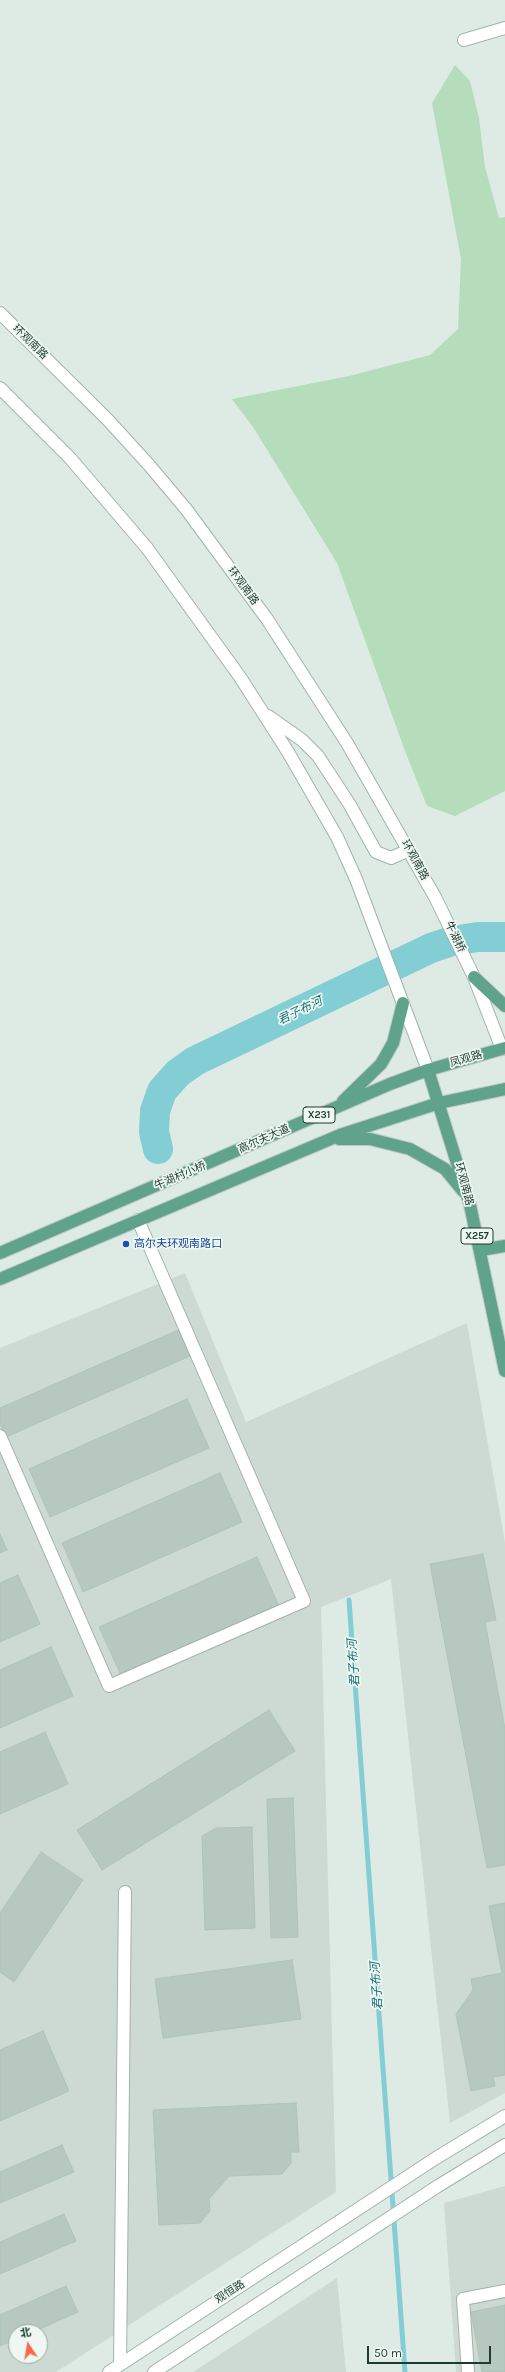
<!DOCTYPE html>
<meta charset="utf-8">
<style>
body{margin:0}
#map{position:relative;width:505px;height:2372px;overflow:hidden;background:#deebe4;font-family:Karla,"Noto Sans SC",sans-serif}
canvas{display:block}
.north{position:absolute;left:8px;top:2324px;width:40px;height:40px;box-sizing:border-box;background:#eef7f2;border:1px solid #9baca5;border-radius:50%;rotate:348deg;font-size:11px;font-weight:700;line-height:16px;text-align:center;color:#1e3b31}
.north::after{content:'';display:block;margin:auto;width:14px;height:18px;background:#fa684d;clip-path:polygon(50% 0,100% 100%,50% 72%,0 100%)}
.scale{position:absolute;left:367px;top:2346px;width:124px;height:18px;box-sizing:border-box;border:2px solid #1e3b31;border-top:0;padding-left:5px;font-size:12px;line-height:14px;white-space:nowrap;color:#1e3b31;-webkit-text-stroke:3px #eef7f2;paint-order:stroke}
</style>
<div id="map">
<canvas width="505" height="2372"></canvas>
<div class="north">北</div>
<div class="scale">50 m</div>
</div>
<script>
const c = document.querySelector('canvas').getContext('2d');
c.lineJoin = 'round';
function fillPath(path, color) { c.fillStyle = color; c.fill(path, 'evenodd'); }
const shape = rows => new Path2D(rows.map(r => 'M' + r).join(''));
function trace(path, color, width, dash) { c.strokeStyle = color; c.lineWidth = width; c.lineCap = dash ? 'butt' : 'round'; c.setLineDash(dash || []); c.stroke(path); }
function label(font, color, halo, rows, align = 'center') {
  c.font = font + ' Karla,"Noto Sans SC",sans-serif'; c.lineWidth = 3.5; c.setLineDash([]); c.textBaseline = 'middle'; c.strokeStyle = halo; c.fillStyle = color; for (const [text, x, y, turn = 0] of rows) {
    c.save(); c.translate(x, y); c.rotate((+turn || 0) * Math.PI / 180); c.textAlign = isNaN(turn) ? turn : align; if (halo) c.strokeText(text, 0, 0); c.fillText(text, 0, 0); c.restore();
  }
}
fillPath(shape([
 [185,1273,246,1422,467,1323,505,1543,505,2093,450,2123,391,1579,321,1607,336,2192,56,2372,0,2372,0,1348],
 [16,2332,40,2332,40,2356,16,2356],
 [505,2186,505,2372,456,2372,444,2203],
 [337,2278,346,2372,193,2372]
]), '#ccdad3');
fillPath(shape([
 [455,65,470,81,479,118,485,167,499,218,505,217,505,791,455,816,427,806,405,751,337,563,253,427,232,399,349,376,430,355,458,329,461,259,432,103]
]), '#b5ddbc');
trace(shape([
 [349,1600,405,2372]
]), '#82ced4', 5);
trace(shape([
 [158,1149,154,1132,155,1111,162,1091,178,1073,195,1061,431,948,452,941,478,937,505,937]
]), '#82ced4', 30);
const building = shape([
 [178,1330,190,1356,6,1437,0,1423,0,1408,178,1330],
 [187,1399,209,1448,50,1517,29,1469,187,1399],
 [220,1473,242,1522,83,1592,62,1543,220,1473],
 [0,1534,7,1550,0,1553,0,1534],
 [483,1554,496,1620,485,1622,505,1729,505,1865,487,1868,430,1564,483,1554],
 [257,1557,279,1606,121,1675,99,1627,257,1557],
 [18,1575,40,1624,0,1642,0,1583,18,1575],
 [51,1647,73,1696,0,1728,0,1670,51,1647],
 [269,1710,295,1751,102,1870,77,1830,269,1710],
 [45,1732,68,1784,0,1814,0,1752,45,1732],
 [293,1798,298,1937,271,1938,267,1799,293,1798],
 [252,1827,255,1928,205,1930,202,1836,216,1828,252,1827],
 [41,1852,83,1880,14,1982,0,1972,0,1913,41,1852],
 [505,1903,505,2075,493,2077,495,2086,471,2091,456,2014,473,1990,471,1979,502,1973,489,1906,505,1903],
 [292,1960,301,2019,163,2038,155,1979,292,1960],
 [43,2031,69,2091,0,2121,0,2050,43,2031],
 [296,2103,299,2152,291,2152,291,2163,282,2174,229,2176,209,2199,210,2211,200,2223,159,2225,153,2110,296,2103],
 [62,2145,74,2172,0,2203,0,2172,62,2145],
 [64,2214,76,2241,0,2274,0,2242,64,2214],
 [66,2286,78,2312,33,2332,16,2332,16,2339,0,2346,0,2315,66,2286],
 [505,2305,505,2372,482,2372,471,2312,505,2305]
]);
fillPath(building, '#b6c8bf');
trace(building, '#b0c4ba', 1);
const minor = shape([
 [464,40,505,28],
 [0,313,108,420,149,465,186,509,267,619,347,743,435,897,474,977,502,1049],
 [0,388,70,458,147,548,240,677,288,752,337,837,356,879,428,1070],
 [268,716,302,740,318,756,350,805,376,852,391,858,409,850],
 [0,1436,109,1686,304,1601,138,1220],
 [120,2365,125,1892],
 [109,2372,436,2158,505,2116],
 [154,2372,438,2186,505,2145],
 [468,2372,463,2299,505,2291]
]);
const major = shape([
 [474,977,505,1006],
 [428,1070,470,1205,505,1371],
 [343,1101,381,1064,393,1043,403,1003],
 [339,1139,370,1139,410,1149,445,1169,463,1191],
 [481,1250,505,1246],
 [0,1253,390,1084,428,1070,505,1048],
 [0,1279,340,1135,439,1103,505,1089]
]);
trace(minor, '#a1b3ab', 14);
trace(major, '#c0c8c5', 14);
trace(minor, '#fff', 12);
trace(major, '#60a38c', 12);
for (const [x, y, r, color] of [
 [126,1244,4,"#1a4fb4"]
]) { const dot = new Path2D(); dot.arc(x, y, r, 0, 2 * Math.PI); c.fillStyle = color; c.fill(dot); trace(dot, '#eef7f2', 1.5); }
for (const [x, y, w] of [
 [319,1115,32],
 [477,1236,32]
]) { const box = new Path2D(); box.roundRect(x - w / 2, y - 8, w, 16, 3); c.fillStyle = '#eef7f2'; c.fill(box); trace(box, '#1e3b31', 1); }
label('bold 10px', '#1e3b31', null, [
 ["X231",319,1115],
 ["X257",477,1236]
]);
label('11px', '#1e3b31', '#eef7f2', [
 ["环观南路",30,342,44],
 ["环观南路",243,586,54],
 ["环观南路",415,860,61],
 ["牛湖桥",455,937,64],
 ["凤观路",466,1059,-16],
 ["高尔夫大道",264,1139,-24],
 ["牛湖村小桥",180,1176,-23],
 ["环观南路",464,1184,75],
 ["观恒路",230,2292,-33]
]);
label('11px', '#164399', '#eef7f2', [
 ["高尔夫环观南路口",134,1244]
], 'left');
label('italic 12px', '#16717a', '#eef7f2', [
 ["君子布河",300,1011,-26],
 ["君子布河",354,1663,-94],
 ["君子布河",377,1986,-94]
]);
</script>
